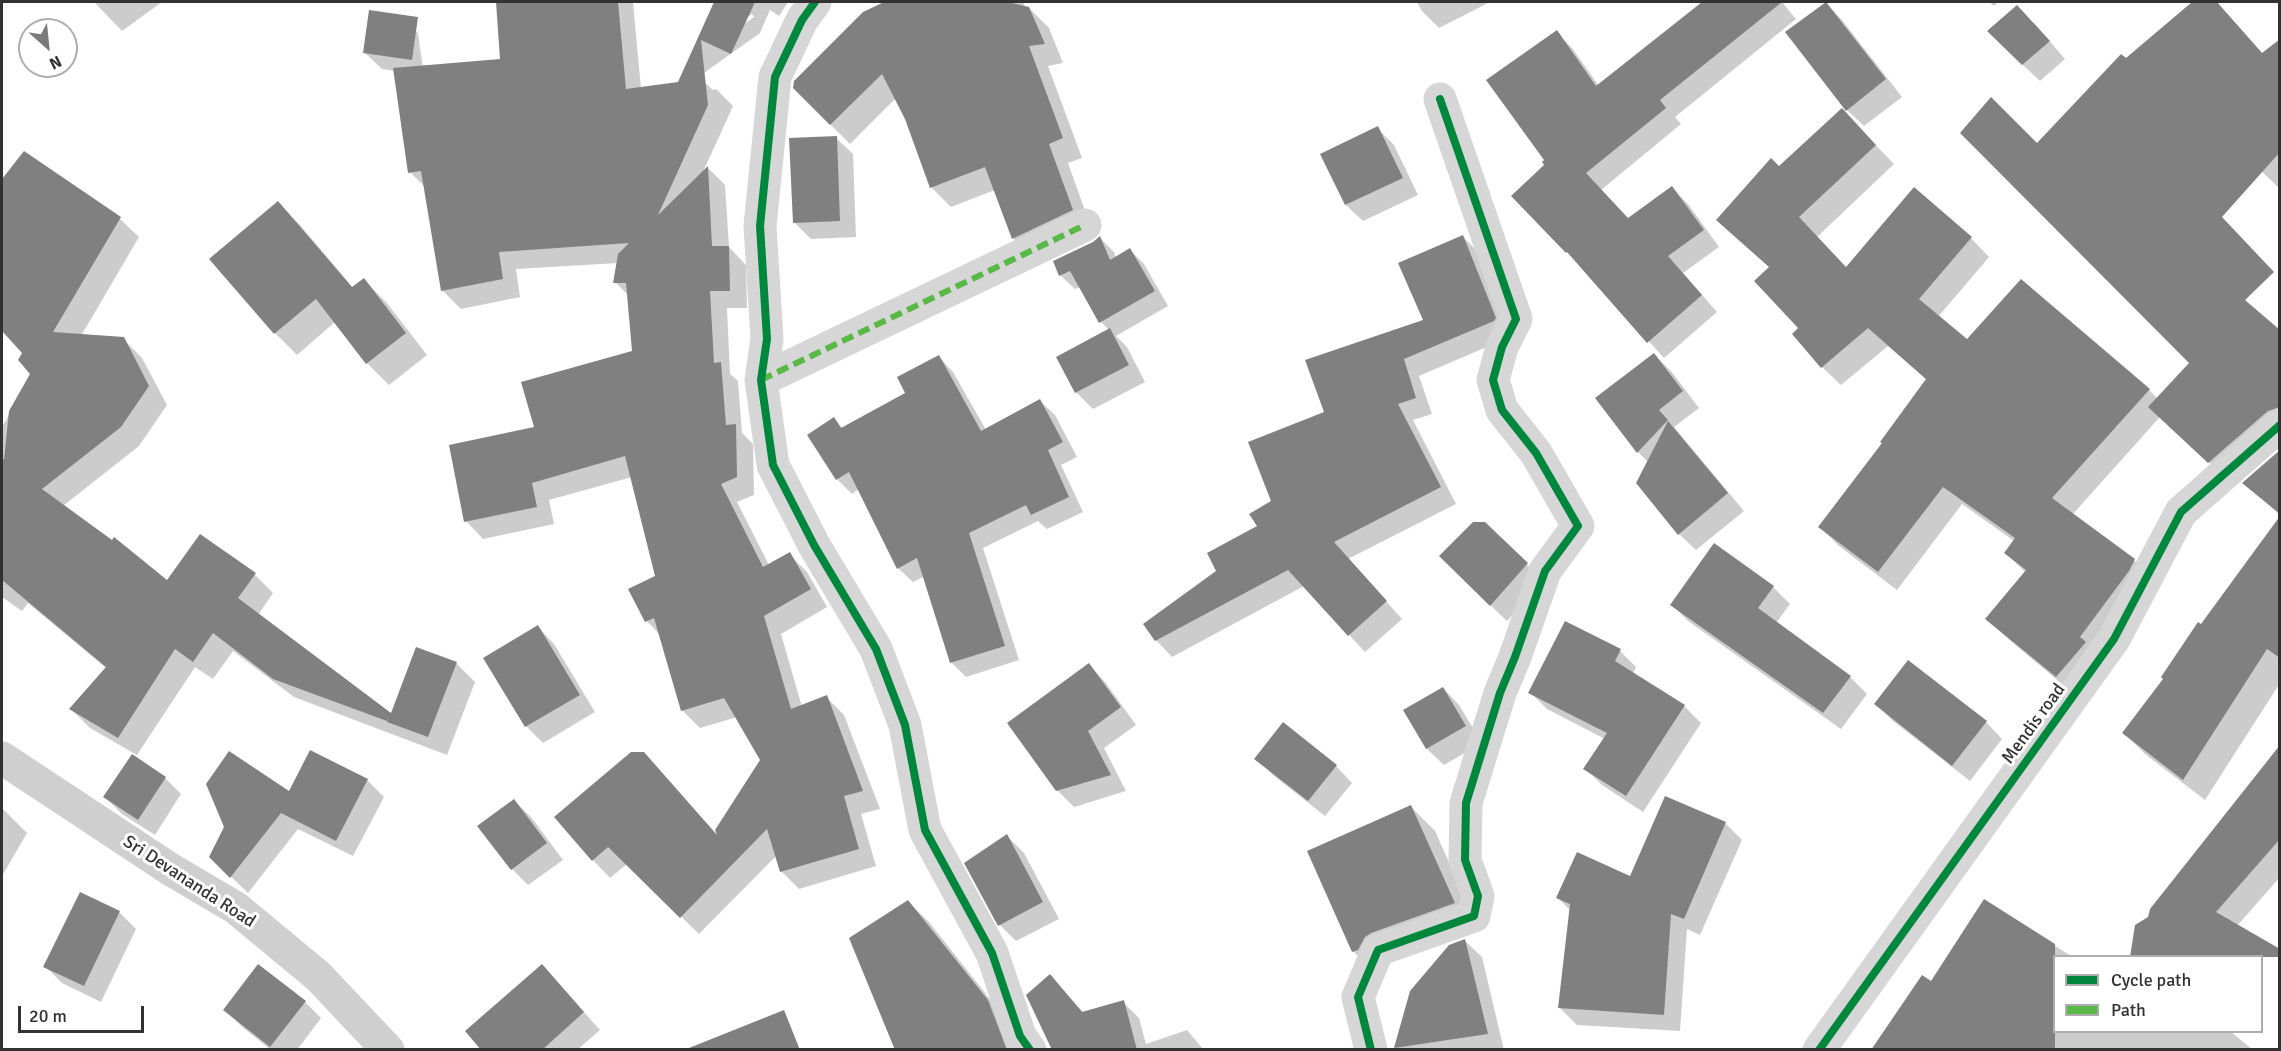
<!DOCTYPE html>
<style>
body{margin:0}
#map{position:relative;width:2281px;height:1051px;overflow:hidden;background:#fff;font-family:Signika,sans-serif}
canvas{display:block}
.frame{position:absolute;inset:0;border:3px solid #323232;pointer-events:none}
.legend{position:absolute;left:2053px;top:955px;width:210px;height:78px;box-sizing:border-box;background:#fff;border:2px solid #adadad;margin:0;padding:8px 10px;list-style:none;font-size:18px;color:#323232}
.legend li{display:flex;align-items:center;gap:12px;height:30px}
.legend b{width:30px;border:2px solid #adadad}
.north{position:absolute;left:18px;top:18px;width:60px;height:60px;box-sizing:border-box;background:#fff;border:2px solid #adadad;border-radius:50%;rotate:153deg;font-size:16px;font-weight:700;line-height:24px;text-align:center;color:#323232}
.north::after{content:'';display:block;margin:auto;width:21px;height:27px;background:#7a7a7a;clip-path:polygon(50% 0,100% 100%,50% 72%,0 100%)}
.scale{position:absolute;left:18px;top:1006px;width:126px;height:27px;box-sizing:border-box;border:3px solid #323232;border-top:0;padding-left:8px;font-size:18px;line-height:21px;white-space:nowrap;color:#323232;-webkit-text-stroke:4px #fff;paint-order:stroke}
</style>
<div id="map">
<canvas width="2281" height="1051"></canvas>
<div class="frame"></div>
<ul class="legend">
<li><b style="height:8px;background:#00873e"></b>Cycle path</li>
<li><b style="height:8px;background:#58b947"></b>Path</li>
</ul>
<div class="north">N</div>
<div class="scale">20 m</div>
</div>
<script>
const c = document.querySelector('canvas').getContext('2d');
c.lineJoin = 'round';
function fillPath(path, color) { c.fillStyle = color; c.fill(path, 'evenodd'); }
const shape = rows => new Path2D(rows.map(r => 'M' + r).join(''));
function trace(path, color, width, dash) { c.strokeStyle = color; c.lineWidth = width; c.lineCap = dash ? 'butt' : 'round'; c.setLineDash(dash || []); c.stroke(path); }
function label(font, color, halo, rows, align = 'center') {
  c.font = font + ' Signika,sans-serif'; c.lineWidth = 6; c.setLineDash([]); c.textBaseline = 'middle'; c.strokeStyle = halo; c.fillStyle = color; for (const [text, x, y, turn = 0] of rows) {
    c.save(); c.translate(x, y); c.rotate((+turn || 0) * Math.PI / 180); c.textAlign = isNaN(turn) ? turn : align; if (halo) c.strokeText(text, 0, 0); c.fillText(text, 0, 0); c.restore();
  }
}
fillPath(shape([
 [94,2,162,2,122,31],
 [497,2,633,2,641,89,703,81,713,90,716,89,733,106,703,172,708,168,725,185,729,247,746,265,747,308,727,308,730,374,738,381,742,433,753,444,754,495,737,502,769,565,789,554,807,572,827,607,781,634,802,707,826,697,844,715,880,809,861,814,876,866,799,889,781,871,776,856,699,934,627,864,610,878,593,860,643,753,719,837,762,760,737,717,700,728,682,710,661,636,647,621,630,589,656,576,632,477,549,500,554,524,483,539,466,521,536,429,633,352,629,296,615,282,619,263,516,269,520,297,461,309,443,291,425,187,410,172,421,75,382,69,365,53,401,16,418,33,424,76,501,60],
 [716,2,788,2,779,16,770,10,760,33,701,75,688,62],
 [752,14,754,17,715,44,715,40],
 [888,2,1023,2,1025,7,1029,8,1049,28,1063,63,1048,66,1082,158,1068,163,1092,230,1033,258,1013,238,995,190,951,207,931,187,906,118,896,98,850,144,794,88,864,14],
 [1417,2,1490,2,1439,28,1422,11],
 [1704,2,1782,2,1796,19,1675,117,1681,124,1601,190,1628,220,1672,188,1688,204,1719,247,1683,273,1717,312,1664,358,1583,268,1513,196,1546,165,1556,32,1572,48,1599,86],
 [1989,2,1998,2,1994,6],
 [2194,2,2216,2,2263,54,2280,41,2279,188,2136,51],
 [1826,3,1842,20,1902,97,1864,126,1847,110],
 [2034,23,2065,59,2040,81,2005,48],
 [1377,128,1394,145,1418,195,1363,221,1346,205,1322,155],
 [1860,129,1894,164,1817,237,1846,268,1971,238,1989,257,1938,317,1967,341,2149,390,2158,399,2191,363,2185,304,2280,332,2280,439,2230,482,2160,417,2072,515,2134,560,2153,579,2075,695,2006,637,1987,618,2026,573,2006,553,2014,541,1962,504,1897,590,1839,546,1820,527,1884,443,1927,380,1888,346,1841,385,1822,367,1770,268,1779,168],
 [836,138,853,154,856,237,811,239,794,222],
 [25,153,120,219,139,237,81,336,123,339,142,358,167,405,139,446,63,506,167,582,255,575,273,593,258,615,391,715,456,663,475,682,447,755,294,697,233,651,213,679,195,667,137,755,90,728,71,709,106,668,28,603,22,611,2,597,2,427,32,374,24,352,2,329,2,298,9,290,2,282,2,181],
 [278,203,300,225,353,288,364,280,386,302,427,355,389,385,367,363,335,322,297,355,275,333],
 [1463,237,1479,253,1510,337,1419,376,1432,414,1413,420,1456,504,1348,559,1402,619,1365,652,1304,586,1172,657,1156,640,1259,527,1325,413,1425,321],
 [1100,238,1114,252,1116,258,1130,250,1144,264,1168,306,1116,336,1127,347,1145,382,1093,409,1076,392,1109,330,1101,322,1081,287,1075,289,1060,275],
 [1654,355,1671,371,1699,408,1674,427,1744,511,1696,550,1679,534,1648,462,1638,452],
 [939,357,953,372,986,430,1040,401,1055,415,1077,457,1061,465,1083,512,1047,529,1038,521,983,548,1019,660,966,677,952,663,925,576,913,582,898,568,859,489,852,494,837,479,809,436,834,419,843,429,907,394],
 [2280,452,2280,515,2245,483],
 [2280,518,2280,683,2205,800,2145,754,2124,733,2165,679,2201,626],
 [1485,524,1544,581,1507,621,1457,573],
 [1773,587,1790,604,1776,623,1850,677,1867,694,1841,729,1688,621,1672,605],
 [538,627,554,644,595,712,543,743,526,726,485,658],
 [1620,651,1636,667,1633,674,1684,706,1701,723,1643,812,1602,785,1585,768,1605,739,1547,709,1530,692],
 [1089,665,1105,682,1136,725,1104,748,1126,791,1074,807,1057,790],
 [1443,688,1459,705,1482,743,1444,765,1427,749,1405,711],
 [1876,704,1986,722,2002,739,1970,781,1893,721],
 [2280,747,2280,877,2237,926,2150,918],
 [310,752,367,780,384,797,353,856,298,829,248,893,211,857,290,793],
 [1256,758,1336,766,1352,783,1325,816,1273,775],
 [165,778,181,794,155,835,122,814,105,797],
 [514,801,531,817,563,860,528,885,512,869],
 [1411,807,1435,831,1478,927,1396,956,1377,975,1353,951],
 [2,808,27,833,2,876],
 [1725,823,1742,840,1700,935,1687,929,1680,1031,1577,1025,1560,1008,1570,910,1558,898,1631,878],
 [1007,836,1024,853,1059,919,1016,941,1000,925],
 [1984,901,2071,956,2054,956,2054,1032,2231,1032,2253,1050,1873,1050,1932,983],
 [908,902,929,922,1008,1022,1018,1050,897,1050],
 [119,912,136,929,101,1002,62,983,45,966],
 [1465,941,1482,957,1504,1050,1397,1050,1396,1048,1411,992],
 [1050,976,1084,1013,1123,1002,1139,1018,1146,1044,1187,1030,1204,1050,1058,1050],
 [558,983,600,1030,577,1050,483,1050],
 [305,1002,321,1018,297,1050,271,1050,241,1026,225,1010]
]), '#0003');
fillPath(shape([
 [496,2,618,2,626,89,678,82,714,2,755,2,731,54,701,40,708,105,658,215,708,166,712,246,729,246,730,291,710,291,714,363,721,362,726,425,736,424,737,477,721,484,763,567,790,552,811,589,764,616,791,709,827,695,863,791,844,796,859,849,780,872,767,829,680,918,608,847,592,861,554,817,631,752,644,752,717,835,715,830,760,760,724,698,681,711,654,618,645,622,628,589,655,576,625,456,532,483,537,507,464,522,449,445,534,427,521,382,632,351,626,283,613,283,618,254,629,243,499,252,503,279,441,291,421,171,408,173,393,68,500,59],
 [884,2,1007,2,1029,7,1045,44,1029,46,1063,138,1049,144,1073,210,1012,239,985,167,930,188,905,119,882,74,830,125,793,88,794,81,863,12],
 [1702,2,1782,2,1660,100,1666,108,1586,173,1628,218,1672,186,1704,230,1668,256,1702,295,1647,343,1567,252,1566,253,1511,196,1544,165,1542,162,1544,160,1486,80,1557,30,1596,86],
 [1826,2,1886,79,1846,111,1785,32],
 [2192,2,2217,2,2262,53,2280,39,2280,152,2222,217,2274,272,2245,300,2280,330,2280,407,2268,411,2208,463,2148,407,2189,363,1960,133,1991,97,2037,143,2121,54,2126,58],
 [2017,5,2050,41,2022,65,1987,31],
 [369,10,418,17,412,60,363,53],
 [1842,108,1876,145,1799,217,1846,267,1914,187,1972,237,1919,299,1967,339,2021,279,2150,389,2052,498,2135,559,2129,571,2080,637,2086,642,2056,677,1985,619,2026,570,2004,553,2015,538,1943,487,1878,572,1818,527,1882,443,1880,442,1926,379,1868,328,1821,368,1792,334,1798,328,1754,281,1769,267,1716,220,1771,158,1779,166],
 [1378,126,1403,178,1345,205,1320,154],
 [837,136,840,221,793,223,789,138],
 [24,151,121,217,53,332,124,337,149,386,121,427,42,489,112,540,114,537,167,580,200,534,256,573,238,598,391,713,416,647,457,662,428,737,387,722,389,717,387,721,273,679,213,633,193,662,175,649,118,738,69,709,106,667,2,580,2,458,4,460,9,411,30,374,18,360,22,353,2,331,2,179],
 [278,201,352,287,364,278,406,333,366,364,316,299,274,334,209,259],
 [1463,235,1496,318,1494,321,1404,359,1416,398,1398,404,1441,487,1334,542,1387,601,1348,636,1288,570,1155,641,1143,624,1216,571,1207,553,1257,526,1249,514,1271,501,1248,442,1324,412,1305,360,1423,320,1398,263],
 [1100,236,1110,260,1130,248,1155,291,1099,323,1070,271,1059,276,1053,261,1093,242],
 [1110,328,1129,365,1075,393,1056,357],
 [1654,353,1683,391,1659,410,1668,420,1637,453,1595,398],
 [939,355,981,431,1040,399,1063,442,1048,450,1069,497,1031,515,1026,505,969,533,1005,646,950,663,917,558,897,569,849,472,836,480,807,435,834,417,841,428,905,393,897,377],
 [1668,421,1728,493,1678,535,1636,483],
 [2280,450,2280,514,2242,483],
 [2280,516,2280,658,2267,649,2183,780,2122,733,2163,679,2161,677,2198,622,2201,624],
 [1473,522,1485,522,1528,563,1490,606,1439,556],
 [1714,543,1774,586,1758,608,1851,676,1823,713,1670,605],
 [1565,621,1621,649,1615,661,1685,705,1626,796,1583,769,1607,733,1528,693],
 [538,625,580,695,525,727,483,658],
 [1908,660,1987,721,1952,766,1874,704],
 [1089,663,1121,707,1088,731,1111,775,1056,791,1007,723],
 [1443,687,1466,726,1426,749,1403,710],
 [1283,722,1337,765,1308,801,1254,759],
 [2280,745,2280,839,2216,912,2280,949,2280,957,2130,957,2135,925,2148,917,2150,909],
 [310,750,368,779,336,841,281,813,230,878,209,857,224,827,206,784,229,751,289,791],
 [132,754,166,777,138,820,103,797],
 [1665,796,1726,822,1684,919,1671,914,1664,1015,1558,1008,1570,904,1556,898,1577,852,1630,876],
 [514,799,547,843,511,870,477,826],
 [1411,805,1455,903,1371,933,1365,937,1358,950,1352,952,1307,851],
 [1007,834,1043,902,998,926,964,863],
 [80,892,120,911,84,986,43,967],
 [1984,899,2055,944,2055,1050,1871,1050,1922,975,1931,981],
 [908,900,988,1000,1007,1050,895,1050,849,938],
 [1465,939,1488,1034,1394,1048,1410,991,1449,945],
 [258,964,306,1001,270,1047,223,1010],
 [542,964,584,1012,542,1050,481,1050,465,1031],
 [1050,974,1082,1012,1124,1000,1137,1050,1052,1050,1026,995],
 [784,1010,800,1050,689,1050,689,1048]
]), '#808080');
trace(shape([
 [815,2,802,20,775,77,760,226,767,339,761,380,773,465,814,545,876,649,905,725,925,830,992,953,1020,1036,1030,1050],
 [761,380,1085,225],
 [1371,1050,1358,997,1378,950,1474,916,1478,896,1465,860,1466,803,1500,693,1515,657,1545,571,1578,526,1536,453,1502,410,1493,380,1502,347,1516,319,1440,99],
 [1819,1050,2114,639,2181,512,2280,425]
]), '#d6d6d6', 33);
trace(shape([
 [2,758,170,869,236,908,318,976,388,1050]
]), '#cfcfcf', 33);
trace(shape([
 [761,380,1085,225]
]), '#58b947', 6, [12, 6]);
trace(shape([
 [815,2,802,20,775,77,760,226,767,339,761,380,773,465,814,545,876,649,905,725,925,830,992,953,1020,1036,1030,1050],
 [1371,1050,1358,997,1378,950,1474,916,1478,896,1465,860,1466,803,1500,693,1515,657,1545,571,1578,526,1536,453,1502,410,1493,380,1502,347,1516,319,1440,99],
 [1819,1050,2114,639,2181,512,2280,425]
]), '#00873e', 8);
label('18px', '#323232', '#fff', [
 ["Mendis road",2034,724,-54],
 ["Sri Devananda Road",189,882,33]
]);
</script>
